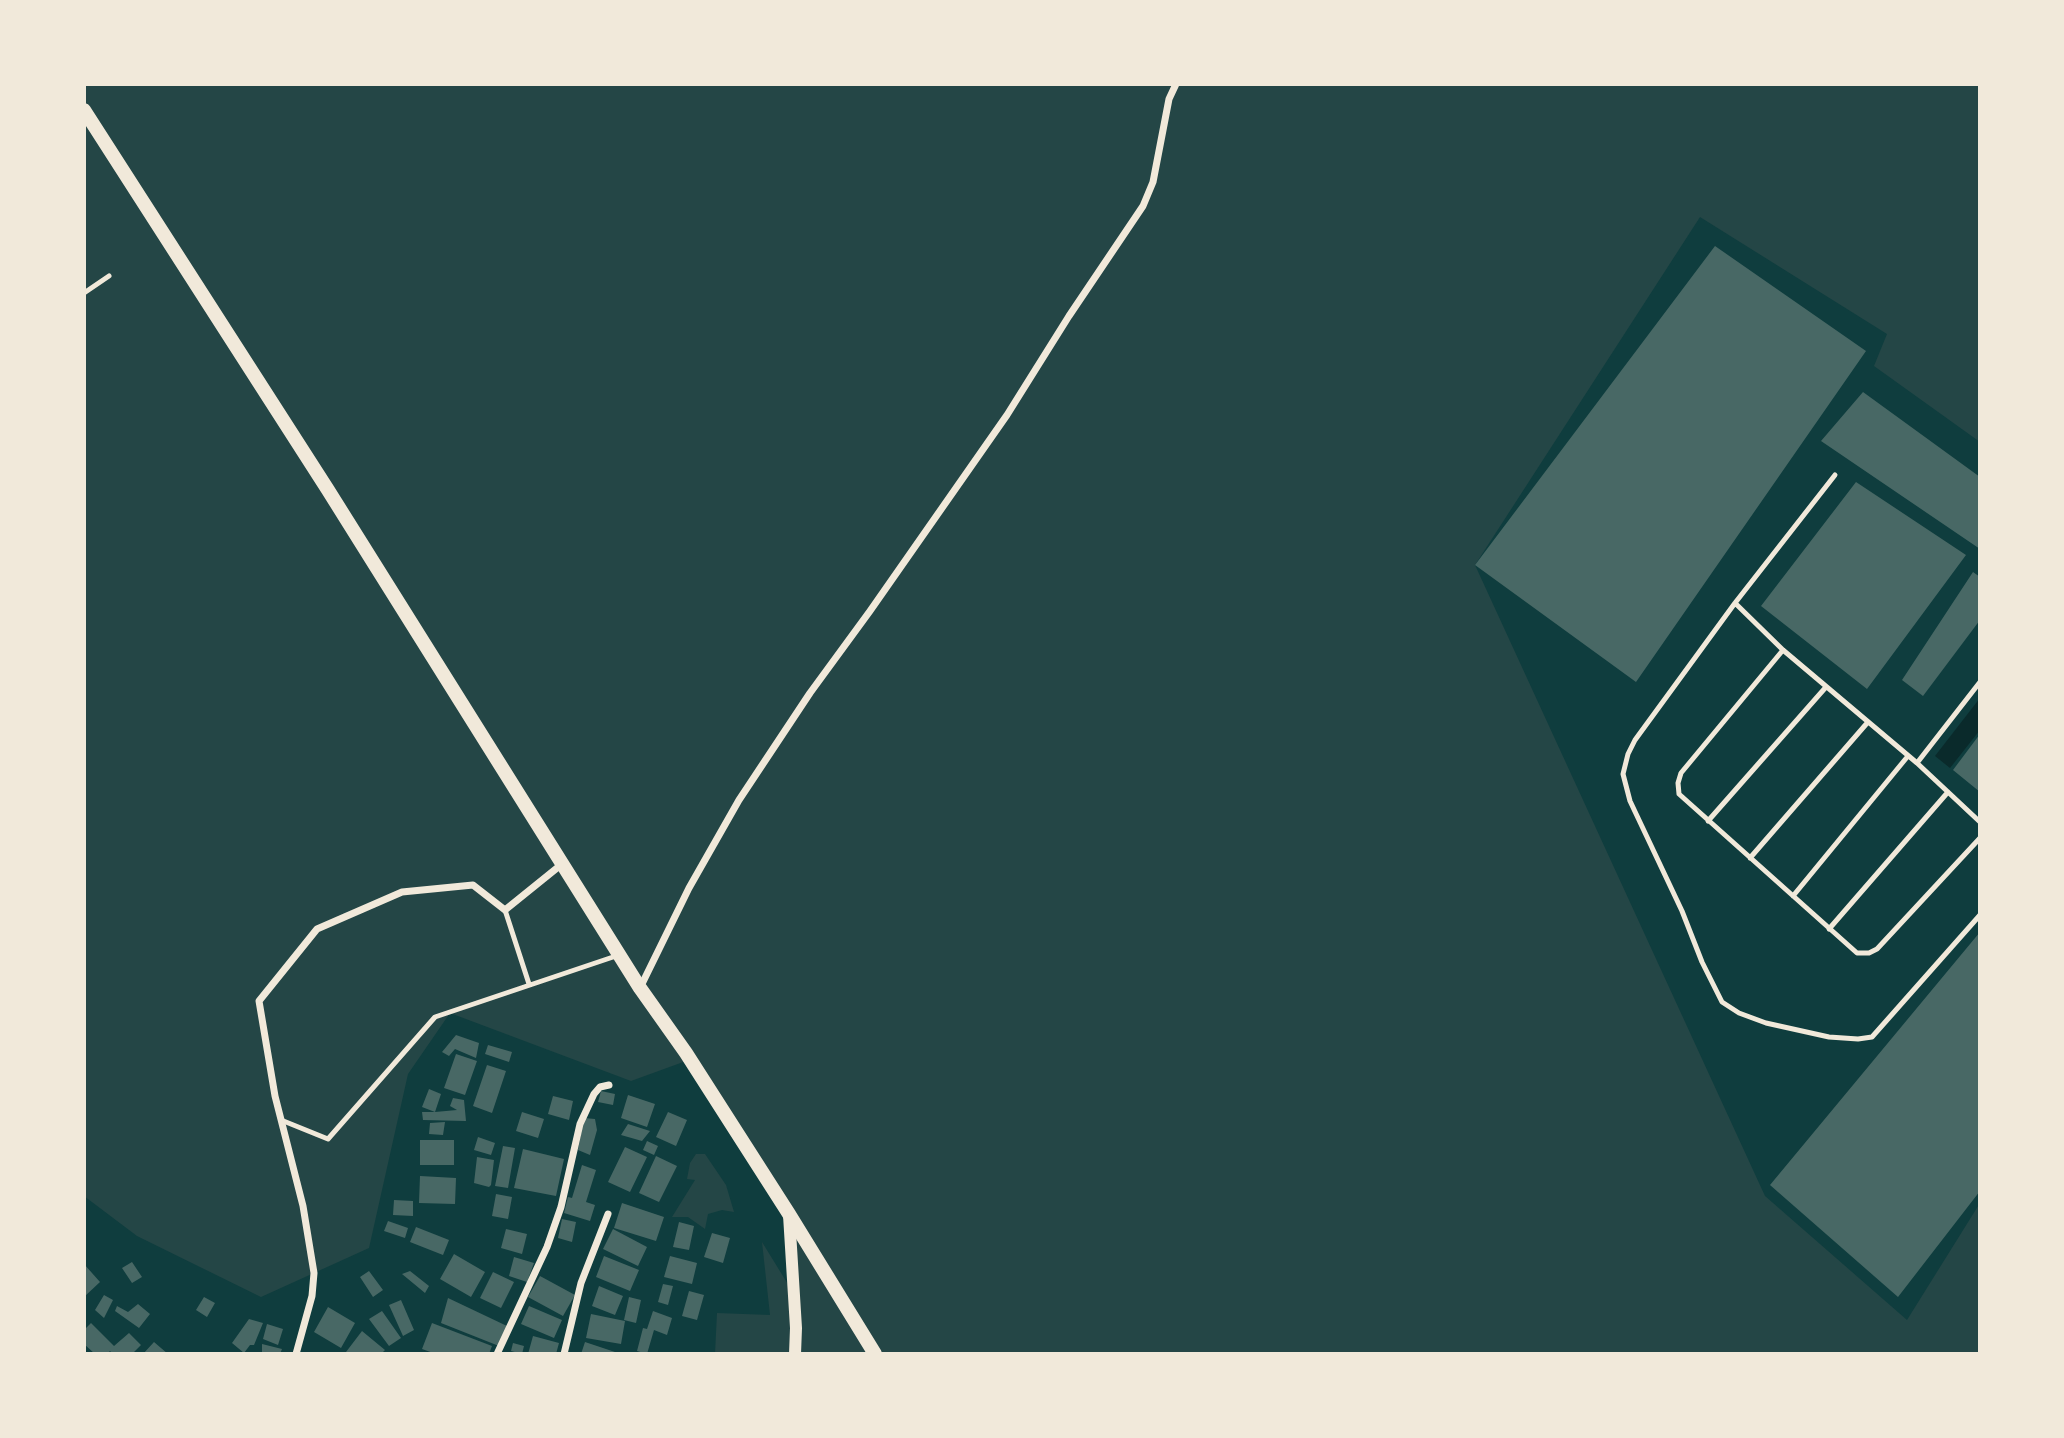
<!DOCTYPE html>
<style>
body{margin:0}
#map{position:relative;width:2064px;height:1438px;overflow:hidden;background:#0f3d3e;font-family:Barlow,sans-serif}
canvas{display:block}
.frame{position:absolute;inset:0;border:86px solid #f1e9da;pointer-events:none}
</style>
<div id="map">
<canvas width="2064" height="1438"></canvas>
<div class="frame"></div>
</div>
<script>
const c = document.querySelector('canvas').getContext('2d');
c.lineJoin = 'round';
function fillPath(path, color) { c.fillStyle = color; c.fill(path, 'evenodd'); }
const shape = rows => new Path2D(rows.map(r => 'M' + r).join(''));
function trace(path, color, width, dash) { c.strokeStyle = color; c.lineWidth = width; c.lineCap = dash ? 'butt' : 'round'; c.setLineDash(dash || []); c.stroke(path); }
fillPath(shape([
 [84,84,1980,84,1980,442,1874,366,1887,334,1700,217,1475,565,1765,1196,1907,1320,1980,1203,1980,1354,715,1354,717,1313,770,1315,762,1242,794,1294,789,1214,686,1061,631,1081,450,1013,408,1074,369,1248,261,1297,137,1236,84,1196],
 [696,1154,705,1154,726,1185,734,1212,722,1210,708,1214,705,1229,688,1217,672,1217,695,1180,687,1179,690,1163]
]), '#244646');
fillPath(shape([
 [1980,698,1980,730,1950,768,1935,756]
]), '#0a2a2b');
fillPath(shape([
 [1715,246,1866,351,1636,682,1475,565],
 [1863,392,1980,477,1980,549,1821,441],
 [1856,482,1966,555,1867,689,1761,606],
 [1973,572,1980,577,1980,620,1923,696,1902,680],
 [1980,734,1980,792,1953,770],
 [1980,932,1980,1191,1898,1297,1770,1185],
 [456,1035,479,1043,476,1058,455,1049,449,1056,442,1052],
 [488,1045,512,1052,509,1062,485,1054],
 [456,1054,477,1061,465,1095,444,1088],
 [487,1065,506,1071,492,1113,473,1106],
 [429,1089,441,1094,435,1112,457,1110,450,1106,453,1098,464,1100,466,1121,423,1120,422,1112,435,1112,422,1107],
 [601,1091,615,1094,613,1105,598,1102],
 [628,1095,655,1104,647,1127,621,1118],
 [553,1096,573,1101,569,1120,548,1114],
 [522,1112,544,1119,538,1138,516,1131],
 [668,1112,687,1120,676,1146,656,1137],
 [584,1118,595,1119,597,1130,590,1155,578,1150],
 [445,1122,443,1135,429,1134,430,1123],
 [628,1124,650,1131,642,1141,621,1135],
 [478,1137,495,1143,491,1155,474,1150],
 [420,1140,454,1140,454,1165,420,1165],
 [647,1141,658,1146,654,1155,643,1150],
 [503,1146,515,1148,508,1188,495,1186],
 [625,1147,647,1157,630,1192,608,1182],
 [523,1149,564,1159,556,1196,514,1188],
 [656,1156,677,1166,659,1202,639,1193],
 [477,1157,494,1160,491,1185,489,1187,474,1183],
 [582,1165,596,1170,586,1202,595,1205,590,1221,564,1213,568,1197,572,1198],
 [420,1176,456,1178,455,1204,419,1203],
 [496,1194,512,1197,508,1219,492,1216],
 [394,1200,413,1201,413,1216,393,1215],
 [622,1203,664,1217,656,1241,614,1228],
 [562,1219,576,1222,572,1242,558,1238],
 [388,1221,408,1228,405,1238,384,1231],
 [679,1222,694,1226,689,1250,673,1247],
 [416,1227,449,1240,443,1255,410,1242],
 [506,1229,527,1234,522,1254,501,1248],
 [613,1229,647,1247,638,1266,603,1249],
 [712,1233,730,1238,723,1263,704,1257],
 [454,1254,485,1272,471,1297,440,1279],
 [604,1256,639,1270,630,1291,596,1277],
 [670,1256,697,1263,692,1284,664,1277],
 [514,1257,534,1263,527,1282,509,1276],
 [132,1262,142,1277,132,1283,122,1268],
 [84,1264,100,1282,84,1297],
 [369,1271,383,1290,373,1297,360,1277],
 [410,1271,429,1286,425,1293,402,1274],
 [493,1272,514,1282,501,1308,480,1298],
 [540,1276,575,1295,563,1316,528,1297],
 [663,1284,673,1286,668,1305,658,1302],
 [599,1286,623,1296,615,1315,592,1306],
 [689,1291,704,1295,697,1320,682,1316],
 [104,1295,113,1300,104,1318,95,1310],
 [204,1297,215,1303,207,1317,196,1310],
 [629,1297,641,1300,636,1323,624,1320],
 [448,1298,507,1326,499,1346,441,1323],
 [401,1300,414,1330,403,1336,389,1305],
 [138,1304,150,1314,139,1328,115,1311,117,1306,128,1312],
 [529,1306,562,1320,554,1338,521,1324],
 [328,1307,355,1323,341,1348,314,1332],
 [382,1311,401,1338,389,1346,369,1319],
 [653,1311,672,1318,667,1335,654,1330,647,1354,637,1351,643,1328,647,1329],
 [591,1314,625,1321,621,1344,586,1338],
 [249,1319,263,1323,254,1345,250,1345,244,1353,232,1343],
 [91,1323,114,1346,129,1333,141,1345,132,1354,113,1354,110,1351,107,1354,95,1354,84,1344,84,1330],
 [432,1323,492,1346,489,1354,436,1354,422,1349],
 [267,1324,283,1329,278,1345,263,1339],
 [362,1331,385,1350,381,1354,351,1354,346,1352],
 [533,1336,559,1343,556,1354,528,1354],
 [154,1342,168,1354,143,1354],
 [585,1342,615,1352,614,1354,581,1354],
 [513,1343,524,1346,522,1354,511,1351],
 [262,1344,282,1349,280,1354,266,1354,262,1352]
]), '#486865');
trace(shape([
 [84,293,109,276],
 [1835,475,1735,603,1635,740,1628,754,1623,774,1630,801,1682,911,1702,962,1722,1002,1739,1013,1766,1023,1829,1037,1858,1039,1872,1037,1980,915],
 [1735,603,1783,650,1917,763,1980,822],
 [1783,650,1681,773,1678,783,1679,794,1857,953,1869,953,1877,949,1980,838],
 [1917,763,1980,682],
 [1708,821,1826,687],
 [1750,858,1868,722],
 [1793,896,1908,756],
 [505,910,529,984],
 [1829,929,1948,792],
 [281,1120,328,1139,435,1017,619,955]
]), '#f1e9da', 5);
trace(shape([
 [640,988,689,888,739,800,810,693,870,611,1007,415,1069,316,1143,206,1153,182,1169,99,1176,84],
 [296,1354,312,1296,314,1273,303,1206,275,1096,259,1001,317,929,402,892,473,885,505,910,562,864],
 [497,1354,547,1247,561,1207,580,1124,594,1094,600,1087,609,1085],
 [564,1354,581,1283,608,1214]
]), '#f1e9da', 7);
trace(shape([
 [789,1215,796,1328,795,1354]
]), '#f1e9da', 12);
trace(shape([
 [84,110,328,490,640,988,686,1053,789,1214,875,1354]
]), '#f1e9da', 14);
</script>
